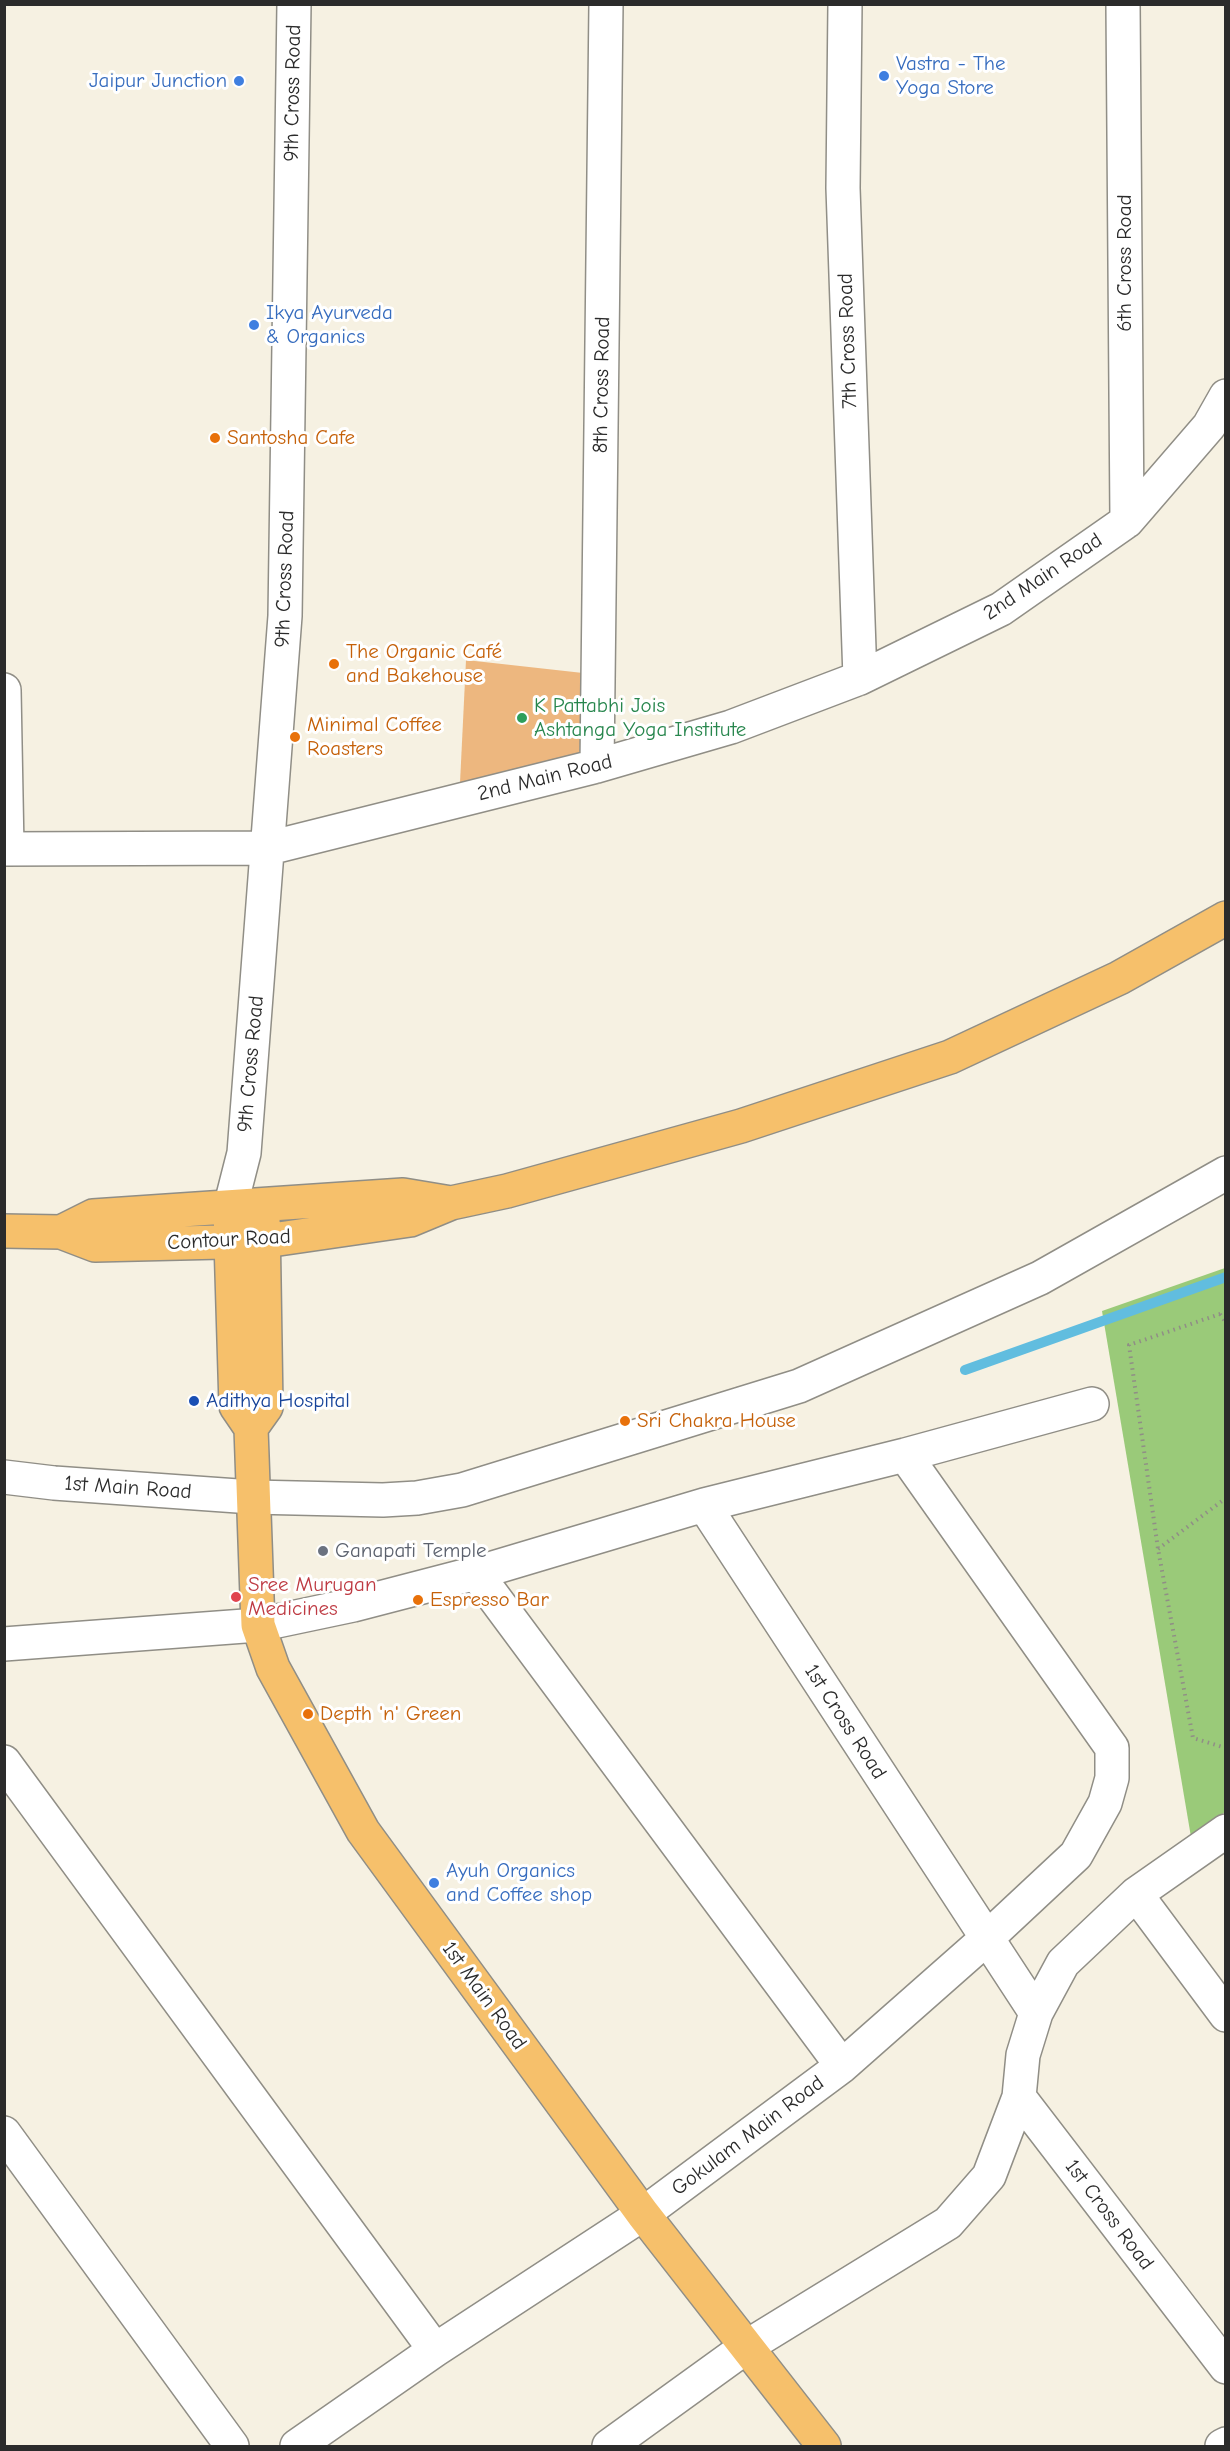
<!DOCTYPE html>
<meta charset="utf-8">
<style>
body{margin:0}
#map{position:relative;width:1230px;height:2451px;overflow:hidden;background:#f6f1e2;font-family:"Comic Neue",sans-serif}
canvas{display:block}
.frame{position:absolute;inset:0;border:6px solid #2b2b2b;pointer-events:none}
</style>
<div id="map">
<canvas width="1230" height="2451"></canvas>
<div class="frame"></div>
</div>
<script>
const c = document.querySelector('canvas').getContext('2d');
c.lineJoin = 'round';
function fillPath(path, color) { c.fillStyle = color; c.fill(path, 'evenodd'); }
const shape = rows => new Path2D(rows.map(r => 'M' + r).join(''));
function trace(path, color, width, dash) { c.strokeStyle = color; c.lineWidth = width; c.lineCap = dash ? 'butt' : 'round'; c.setLineDash(dash || []); c.stroke(path); }
function label(font, color, halo, rows, align = 'center') {
  c.font = font + ' "Comic Neue",sans-serif'; c.lineWidth = 6; c.setLineDash([]); c.textBaseline = 'middle'; c.strokeStyle = halo; c.fillStyle = color; for (const [text, x, y, turn = 0] of rows) {
    c.save(); c.translate(x, y); c.rotate((+turn || 0) * Math.PI / 180); c.textAlign = isNaN(turn) ? turn : align; if (halo) c.strokeText(text, 0, 0); c.fillText(text, 0, 0); c.restore();
  }
}
fillPath(shape([
 [1225,1268,1225,1812,1191,1837,1102,1311]
]), '#9aca79');
trace(shape([
 [965,1370,1226,1277]
]), '#61bddf', 10);
fillPath(shape([
 [466,660,583,673,579,764,460,783]
]), '#edb77f');
const minor = shape([
 [845,4,843,188,860,678],
 [1123,4,1127,521],
 [4,690,7,849],
 [597,766,606,4],
 [4,849,269,848,597,766,731,727,860,678,1001,609,1127,521,1209,426,1226,396],
 [230,1208,244,1153,285,616,294,4],
 [4,1477,54,1483,252,1497,383,1500,417,1498,462,1490,799,1386,1040,1278,1226,1173],
 [704,1505,1036,2013],
 [476,1573,842,2066],
 [4,1644,258,1625,353,1605,476,1573,704,1505,905,1455,1092,1404],
 [4,1762,435,2350],
 [1226,1831,1136,1894,1063,1963,1036,2013,1023,2055,1019,2097,1226,2367],
 [1136,1894,1226,2015],
 [4,2133,232,2446],
 [297,2446,435,2350,643,2214,842,2066,986,1939,1076,1855,1105,1803,1112,1778,1112,1748,905,1455],
 [609,2446,746,2347,948,2223,989,2176,1019,2097],
 [1222,2446,1226,2444]
]);
const major = shape([
 [230,1208,236,1406,251,1428,258,1625,273,1668,363,1831,643,2214,824,2446],
 [4,1231,61,1232,95,1245,265,1241,410,1220,451,1203],
 [61,1232,93,1216,403,1195,451,1203,507,1191,741,1126,950,1057,1119,978,1226,918],
 [251,1428,266,1407,263,1218]
]);
trace(minor, '#908e86', 36);
trace(major, '#908e86', 36);
trace(shape([
 [1226,1312,1129,1345,1158,1549,1193,1738,1226,1748],
 [1220,1314,1226,1323],
 [1158,1549,1226,1498]
]), '#908e86', 4, [1.5, 4.5]);
trace(minor, '#fff', 33);
trace(major, '#f6c06b', 33);
for (const [x, y, r, color] of [
 [884,76,6,"#3f7fe0"],
 [239,81,6,"#3f7fe0"],
 [254,325,6,"#3f7fe0"],
 [215,438,6,"#e8710a"],
 [334,664,6,"#e8710a"],
 [522,718,6,"#2e9e5b"],
 [295,737,6,"#e8710a"],
 [194,1401,6,"#1a4fb4"],
 [625,1421,6,"#e8710a"],
 [323,1551,6,"#6b7280"],
 [236,1597,6,"#e0444e"],
 [418,1600,6,"#e8710a"],
 [308,1714,6,"#e8710a"],
 [434,1883,6,"#3f7fe0"]
]) { const dot = new Path2D(); dot.arc(x, y, r, 0, 2 * Math.PI); c.fillStyle = color; c.fill(dot); trace(dot, '#fff', 2); }
label('21px', '#366cbe', '#fff', [
 ["Vastra - The",896,64],
 ["Yoga Store",896,88],
 ["Jaipur Junction",227,81,"right"],
 ["Ikya Ayurveda",266,313],
 ["& Organics",266,337],
 ["Ayuh Organics",446,1871],
 ["and Coffee shop",446,1895]
], 'left');
label('21px', '#2b2b2b', '#fff', [
 ["9th Cross Road",293,93,-89],
 ["6th Cross Road",1125,263,-90],
 ["7th Cross Road",848,341,-92],
 ["8th Cross Road",602,385,-89],
 ["2nd Main Road",1043,577,-34],
 ["9th Cross Road",285,579,-88],
 ["2nd Main Road",545,778,-14],
 ["9th Cross Road",251,1064,-85],
 ["Contour Road",229,1240,-3],
 ["1st Main Road",128,1488,4],
 ["1st Cross Road",845,1722,57],
 ["1st Main Road",484,1996,54],
 ["Gokulam Main Road",748,2136,-37],
 ["1st Cross Road",1109,2215,53]
]);
label('21px', '#c56008', '#fff', [
 ["Santosha Cafe",227,438],
 ["The Organic Café",346,652],
 ["and Bakehouse",346,676],
 ["Minimal Coffee",307,725],
 ["Roasters",307,749],
 ["Sri Chakra House",637,1421],
 ["Espresso Bar",430,1600],
 ["Depth 'n' Green",320,1714]
], 'left');
label('21px', '#27864d', '#fff', [
 ["K Pattabhi Jois",534,706],
 ["Ashtanga Yoga Institute",534,730]
], 'left');
label('21px', '#164399', '#fff', [
 ["Adithya Hospital",206,1401]
], 'left');
label('21px', '#5b616d', '#fff', [
 ["Ganapati Temple",335,1551]
], 'left');
label('21px', '#be3a42', '#fff', [
 ["Sree Murugan",248,1585],
 ["Medicines",248,1609]
], 'left');
</script>
